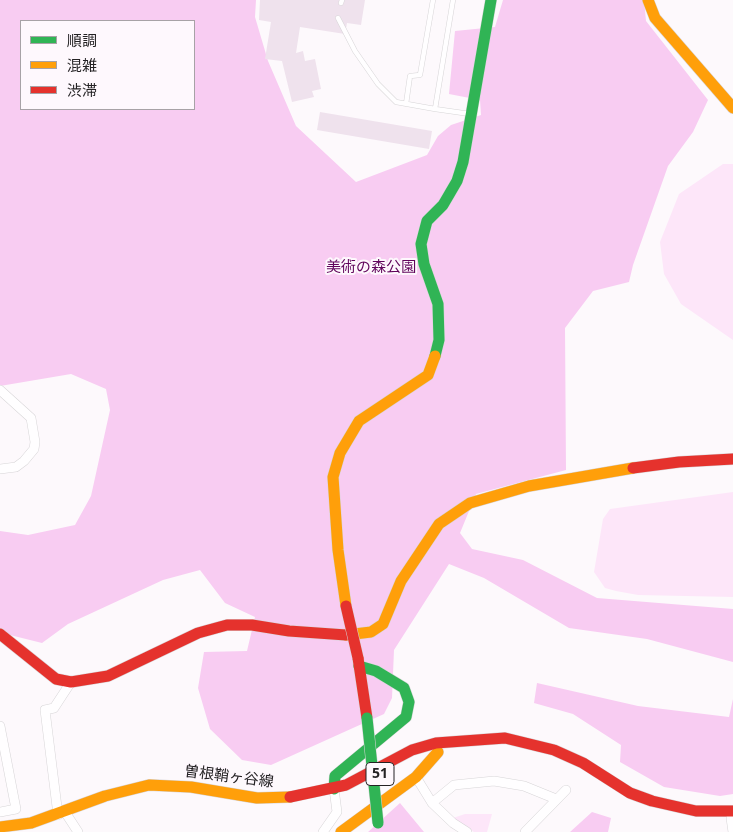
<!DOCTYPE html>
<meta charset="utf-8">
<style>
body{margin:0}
#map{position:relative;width:733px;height:832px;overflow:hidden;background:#fdf9fc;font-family:"Noto Sans","Noto Sans JP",sans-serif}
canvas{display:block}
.legend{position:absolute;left:20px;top:20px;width:175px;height:90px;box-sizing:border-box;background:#fef8fd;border:1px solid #a7a2a6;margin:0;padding:6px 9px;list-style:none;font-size:15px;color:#242224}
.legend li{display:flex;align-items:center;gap:10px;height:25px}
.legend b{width:25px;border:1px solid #a7a2a6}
</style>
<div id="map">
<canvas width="733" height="832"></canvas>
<ul class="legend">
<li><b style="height:6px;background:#30b455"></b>順調</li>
<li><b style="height:6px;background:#ff9f0a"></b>混雑</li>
<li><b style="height:6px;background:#e5322d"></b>渋滞</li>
</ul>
</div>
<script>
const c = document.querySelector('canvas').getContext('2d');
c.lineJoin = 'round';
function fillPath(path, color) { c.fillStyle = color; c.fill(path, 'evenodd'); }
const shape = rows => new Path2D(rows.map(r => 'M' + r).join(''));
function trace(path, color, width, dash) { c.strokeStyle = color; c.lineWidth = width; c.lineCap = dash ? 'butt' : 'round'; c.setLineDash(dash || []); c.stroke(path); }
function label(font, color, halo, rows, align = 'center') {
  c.font = font + ' "Noto Sans","Noto Sans JP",sans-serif'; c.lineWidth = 4; c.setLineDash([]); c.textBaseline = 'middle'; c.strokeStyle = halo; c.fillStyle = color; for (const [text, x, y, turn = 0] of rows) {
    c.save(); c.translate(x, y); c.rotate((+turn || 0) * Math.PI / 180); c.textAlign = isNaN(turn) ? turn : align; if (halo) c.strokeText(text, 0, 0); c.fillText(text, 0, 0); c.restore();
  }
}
fillPath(shape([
 [723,164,733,164,733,340,681,304,664,274,660,242,679,194],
 [733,492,733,597,638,595,616,591,605,588,594,572,603,519,610,509],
 [465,814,492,814,487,832,474,832,453,818]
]), '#fde6f9');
fillPath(shape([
 [0,0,256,0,255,17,268,61,296,126,356,182,427,155,438,136,451,125,481,115,480,100,449,94,455,31,495,27,503,0,644,0,646,21,708,100,693,132,668,166,633,265,629,282,593,291,565,328,566,470,476,494,460,533,472,549,523,560,597,598,733,609,733,662,647,639,569,628,484,578,449,564,394,650,392,698,384,714,271,765,242,760,210,729,198,688,204,652,247,651,255,617,225,603,200,570,163,580,68,624,42,643,6,634,0,628,0,531,28,535,75,525,91,496,110,410,106,389,71,374,0,386],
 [21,21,194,21,194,109,21,109],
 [537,683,638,706,729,717,733,699,733,794,720,796,664,787,620,762,621,745,573,714,534,703],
 [400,803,424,832,368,832],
 [592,812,611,818,608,832,570,832]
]), '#f8ccf2');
fillPath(shape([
 [260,0,365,0,361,25,347,23,345,34,300,27,296,53,303,51,305,61,315,59,321,89,312,91,314,97,292,102,282,61,265,59,271,22,259,20],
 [320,112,432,131,429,149,317,130]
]), '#efe2ed');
const lane = shape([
 [453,0,435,109,470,114],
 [341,3,342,0],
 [338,18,355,51,378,84,396,102,435,109],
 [406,104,410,76,420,75,433,0]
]);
const street = shape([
 [0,390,31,418,35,442,34,449,24,461,16,467,0,469],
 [0,726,16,809,0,812],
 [416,777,432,803,453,823,467,832],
 [432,803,454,785,494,781,524,786,556,799],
 [65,812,78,832],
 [58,815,45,710,54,708,71,682],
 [731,818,733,832],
 [323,832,337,812,334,789],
 [525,832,566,790]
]);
const fast = shape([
 [435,356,439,340,438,304,424,264,421,244,427,221,443,205,457,181,463,162,491,0],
 [334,789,335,776,406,717,409,702,404,688,376,671,359,666]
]);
const slow = shape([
 [648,0,655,18,733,108],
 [346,606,338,550,333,477,340,453,359,421,428,375,435,356],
 [346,635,371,632,383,624,401,581,439,524,470,503,529,486,633,468],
 [0,827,31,823,105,796,149,785,191,787,257,798,290,797],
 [341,832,416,777,438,752]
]);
const jam = shape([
 [633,468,679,462,733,459],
 [0,634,56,679,71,682,108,676,198,633,227,625,252,625,289,631,346,635],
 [358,658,367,718],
 [290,797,346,785,412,750,436,743,505,738,554,750,583,763,630,793,652,801,696,811,733,811]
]);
trace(lane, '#d7d5d7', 5.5);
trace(street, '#d7d5d7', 10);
trace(fast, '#d7d5d7', 12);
trace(slow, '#d7d5d7', 12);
trace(jam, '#d7d5d7', 12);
trace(lane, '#fffeff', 4.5);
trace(street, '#fffeff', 9);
trace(fast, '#30b455', 11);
trace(slow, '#ff9f0a', 11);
trace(jam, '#e5322d', 11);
const fastBridge = shape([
 [367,718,378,823]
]);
const jamBridge = shape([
 [346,606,358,658]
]);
trace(fastBridge, '#d7d5d7', 12, []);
trace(jamBridge, '#d7d5d7', 12, []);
trace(fastBridge, '#30b455', 11);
trace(jamBridge, '#e5322d', 11);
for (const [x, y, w] of [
 [380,774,28]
]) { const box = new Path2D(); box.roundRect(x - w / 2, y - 11.5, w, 23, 4); c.fillStyle = '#fef8fd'; c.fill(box); trace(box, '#242224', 1); }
label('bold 14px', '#242224', null, [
 ["51",380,774]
]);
label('15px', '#61055c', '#fef8fd', [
 ["美術の森公園",371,268]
]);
label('15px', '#242224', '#fef8fd', [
 ["曽根鞘ヶ谷線",229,777,7]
]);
</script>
